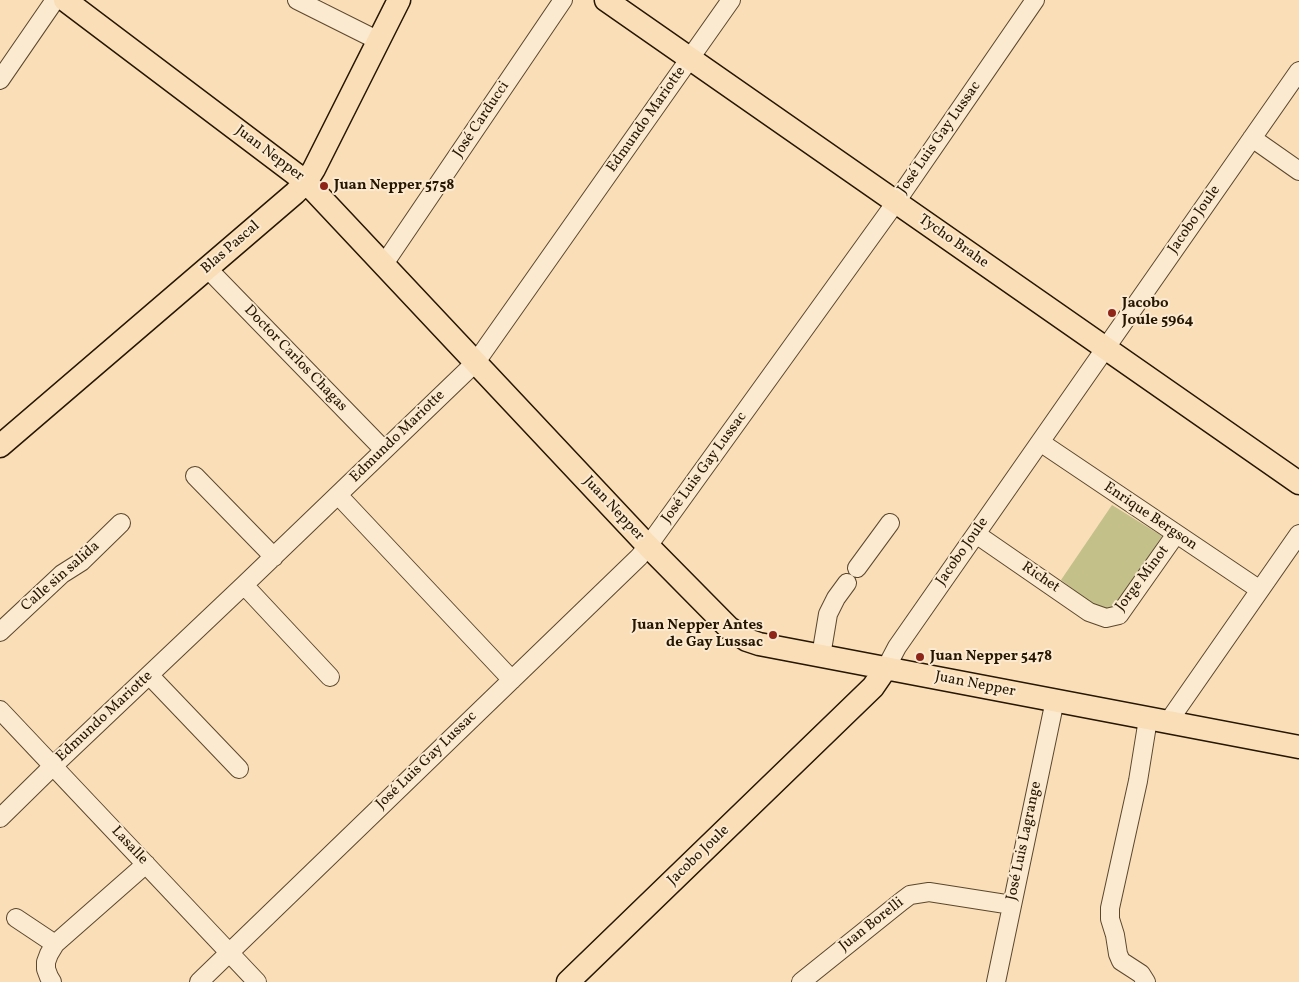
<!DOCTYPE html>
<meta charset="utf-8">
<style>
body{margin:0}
canvas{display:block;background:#f9deb7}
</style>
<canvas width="1299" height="982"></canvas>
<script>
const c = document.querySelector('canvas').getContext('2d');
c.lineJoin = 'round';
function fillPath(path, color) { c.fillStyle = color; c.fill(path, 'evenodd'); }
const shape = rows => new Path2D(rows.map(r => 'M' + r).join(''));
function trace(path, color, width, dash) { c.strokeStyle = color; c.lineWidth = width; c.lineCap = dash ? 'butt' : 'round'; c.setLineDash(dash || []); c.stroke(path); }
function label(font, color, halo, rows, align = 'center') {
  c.font = font + ' Vollkorn,serif'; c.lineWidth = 4; c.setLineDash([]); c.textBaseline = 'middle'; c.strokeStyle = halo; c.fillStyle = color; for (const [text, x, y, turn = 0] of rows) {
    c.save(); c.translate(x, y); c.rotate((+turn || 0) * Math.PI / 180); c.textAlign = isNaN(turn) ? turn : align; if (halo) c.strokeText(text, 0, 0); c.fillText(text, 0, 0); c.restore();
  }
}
fillPath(shape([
 [1112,505,1162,536,1116,608,1099,609,1061,580]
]), '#c3c08a');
const minor = shape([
 [297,0,379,41],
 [0,80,55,0],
 [1252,138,1299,171],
 [384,264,563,0],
 [207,268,384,450],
 [1040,442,1260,590],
 [195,476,274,557],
 [338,495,512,680],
 [976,534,1089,612,1106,618,1119,615,1176,534],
 [857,568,890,523],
 [244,585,330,677],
 [0,632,62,574,81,562,121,523],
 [821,656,828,614,836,598,847,583],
 [886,668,897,647,1299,71],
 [150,676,239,769],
 [0,710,257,982],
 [1168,722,1299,534],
 [0,818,53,766,244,585,476,362,731,0],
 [16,918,55,944],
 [52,982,49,977,46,969,46,962,49,954,55,944,146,864],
 [199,982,639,557,648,546,896,202,1035,0],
 [801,982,902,901,910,895,929,892,1012,905],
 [996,982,1055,700],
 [1146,982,1141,974,1121,961,1118,954,1115,935,1110,919,1110,908,1138,781,1148,719]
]);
const major = shape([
 [65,0,306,182,648,546,729,628,747,640,759,644,1299,747],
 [606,0,1299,483],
 [0,446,295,193,306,182,314,169,399,0],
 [568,982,873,687,886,668]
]);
trace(minor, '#5b472e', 20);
trace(major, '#261500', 25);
trace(minor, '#fbead0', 18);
trace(major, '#f9deb7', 22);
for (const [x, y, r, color] of [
 [324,186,5,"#8f2418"],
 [1112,313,5,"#8f2418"],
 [773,635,5,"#8f2418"],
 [920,657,5,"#8f2418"]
]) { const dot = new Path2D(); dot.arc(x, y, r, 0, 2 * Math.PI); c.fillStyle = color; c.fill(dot); trace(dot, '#fbead0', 2); }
label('15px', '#261500', '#fbead0', [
 ["José Carducci",482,120,-56],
 ["Edmundo Mariotte",647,120,-55],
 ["José Luis Gay Lussac",940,138,-55],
 ["Juan Nepper",269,154,37],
 ["Jacobo Joule",1195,220,-55],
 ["Tycho Brahe",953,242,35],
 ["Blas Pascal",231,248,-41],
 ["Doctor Carlos Chagas",295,359,46],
 ["Edmundo Mariotte",398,437,-44],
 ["José Luis Gay Lussac",705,468,-54],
 ["Juan Nepper",613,509,47],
 ["Enrique Bergson",1150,517,34],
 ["Jacobo Joule",963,552,-55],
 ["Calle sin salida",61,577,-41],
 ["Richet",1040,578,34],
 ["Jorge Minot",1143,579,-53],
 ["Juan Nepper",975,685,11],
 ["Edmundo Mariotte",105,717,-43],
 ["José Luis Gay Lussac",427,761,-44],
 ["José Luis Lagrange",1025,841,-78],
 ["Lasalle",129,846,47],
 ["Jacobo Joule",699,856,-44],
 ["Juan Borelli",872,925,-38]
]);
label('bold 15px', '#261500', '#fbead0', [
 ["Juan Nepper 5758",334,186],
 ["Jacobo",1122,304],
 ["Joule 5964",1122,321],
 ["Juan Nepper Antes",763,626,"right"],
 ["de Gay Lussac",763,643,"right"],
 ["Juan Nepper 5478",930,657]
], 'left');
</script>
